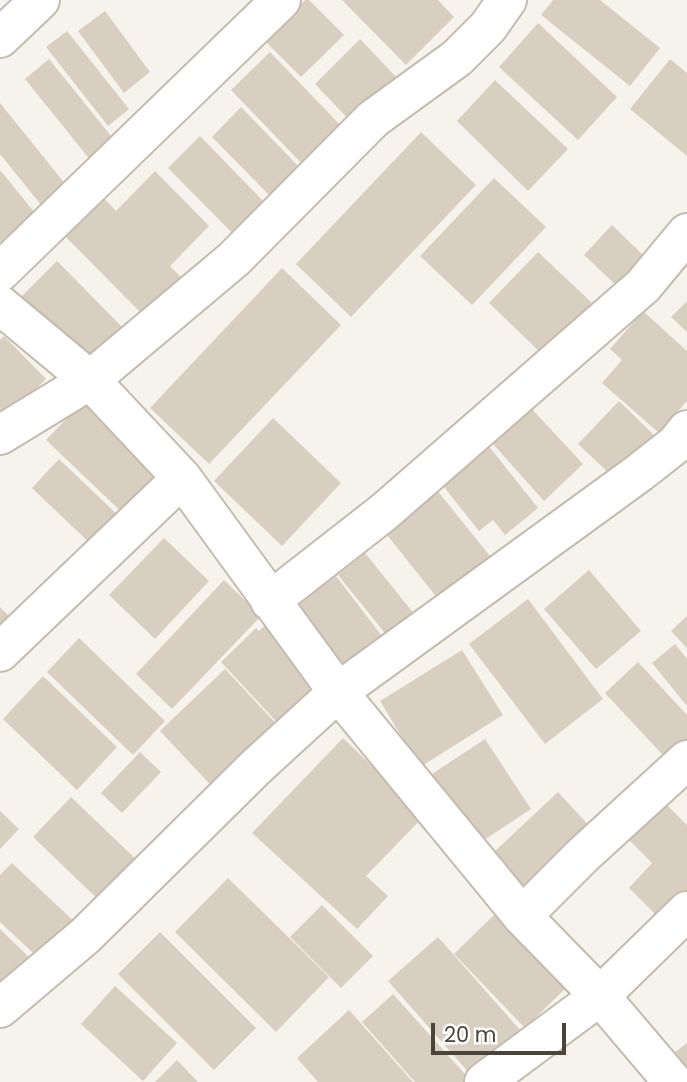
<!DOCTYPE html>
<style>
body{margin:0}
#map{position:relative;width:687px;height:1082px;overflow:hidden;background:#f6f3ec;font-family:Poppins,sans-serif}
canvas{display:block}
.scale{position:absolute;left:431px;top:1023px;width:135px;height:32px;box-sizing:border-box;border:4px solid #4b4439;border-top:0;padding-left:9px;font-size:21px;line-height:24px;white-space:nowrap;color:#4b4439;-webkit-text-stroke:5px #fff;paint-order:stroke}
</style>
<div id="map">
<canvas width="687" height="1082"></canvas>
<div class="scale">20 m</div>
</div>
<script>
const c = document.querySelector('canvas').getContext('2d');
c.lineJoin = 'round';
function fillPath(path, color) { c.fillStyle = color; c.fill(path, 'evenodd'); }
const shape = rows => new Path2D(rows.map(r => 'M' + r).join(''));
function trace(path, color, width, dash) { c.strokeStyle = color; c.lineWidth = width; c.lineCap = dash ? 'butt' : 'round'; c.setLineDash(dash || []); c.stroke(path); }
fillPath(shape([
 [305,0,309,0,344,35,301,77,264,40],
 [342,0,438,0,454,17,406,65],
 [553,0,600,0,660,48,630,86,541,15],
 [105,11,150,72,124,93,78,31],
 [538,23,617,97,578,140,499,67],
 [67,31,129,109,108,126,46,47],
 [360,39,400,81,355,126,315,84],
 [270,52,345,130,306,168,231,90],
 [49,59,120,147,96,167,25,79],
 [670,59,687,73,687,156,630,109],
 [495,80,568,149,528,191,457,121],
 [0,103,75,196,50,216,0,154],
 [241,107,307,175,277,203,212,137],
 [421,132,476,185,351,317,296,264],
 [200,136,271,209,239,240,168,168],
 [0,170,35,213,0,242],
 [155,171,209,226,170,266,188,284,150,322,60,231,98,192,116,211],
 [494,178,546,227,472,305,420,256],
 [612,225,647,259,619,288,584,255],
 [538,252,592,303,543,355,489,303],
 [57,261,124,329,89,364,22,296],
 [282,268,341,325,209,464,150,408],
 [687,301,687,332,671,317],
 [643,311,687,351,687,401,659,433,602,383,622,360,610,349],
 [4,336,46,379,0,425,0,340],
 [86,398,169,478,130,520,46,440],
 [619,401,654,435,614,478,578,444],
 [531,408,583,464,544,501,493,444],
 [273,418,341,483,282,546,214,481],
 [487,444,538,508,505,535,493,520,479,531,440,482],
 [59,459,123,520,96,549,32,488],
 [432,484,494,561,442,604,380,526],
 [164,538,209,581,155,639,109,595],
 [365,553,415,615,388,637,338,575],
 [589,570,641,631,596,669,544,609],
 [336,576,385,640,343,674,293,609],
 [224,580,261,616,172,709,136,674],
 [528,599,603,699,545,744,469,644],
 [0,607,16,623,0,640],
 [687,616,687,648,671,631],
 [272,618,302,651,292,662,325,697,287,733,221,662,256,628,259,631],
 [79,638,165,721,133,755,47,672],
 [675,644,687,659,687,706,652,663],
 [462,650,503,715,420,767,380,701],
 [638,662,687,715,687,755,674,767,605,693],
 [225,669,284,732,219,794,160,731],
 [43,676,117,747,77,790,3,719],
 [343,738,424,816,366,876,388,896,357,929,252,833],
 [485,739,531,809,475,846,429,776],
 [140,752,161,772,122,813,101,793],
 [558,792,593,830,528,890,493,853],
 [71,797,142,865,104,905,33,837],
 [665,803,687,825,687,906,667,926,629,888,652,863,629,840],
 [0,811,19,829,0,849],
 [12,863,80,927,45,964,0,922,0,875],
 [228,878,329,977,276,1032,175,932],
 [322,905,373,956,341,988,290,937],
 [496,913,567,987,525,1028,454,954],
 [0,929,36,964,0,998],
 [160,932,256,1028,214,1070,118,974],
 [438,937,521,1031,471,1075,388,981],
 [115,986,177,1043,143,1081,81,1024],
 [393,994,472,1082,415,1082,362,1022],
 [349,1010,413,1082,318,1082,297,1058],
 [687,1043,687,1068,675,1052],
 [177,1060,198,1082,155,1082]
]), '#d8cfc1');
const minor = shape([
 [0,38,40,0],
 [0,272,281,0],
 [0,305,90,380,182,478,338,692,522,916,600,996,673,1082],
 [0,435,90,380,234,259,373,119,457,58,488,27,507,0],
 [270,601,384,512,643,286,687,233],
 [0,652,182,478],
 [522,916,583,855,687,760],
 [0,1008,85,936,256,767,338,692,639,473,676,444,687,430],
 [484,1082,600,996,687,911]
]);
trace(minor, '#c2bbae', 42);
trace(minor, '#fff', 38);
</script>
